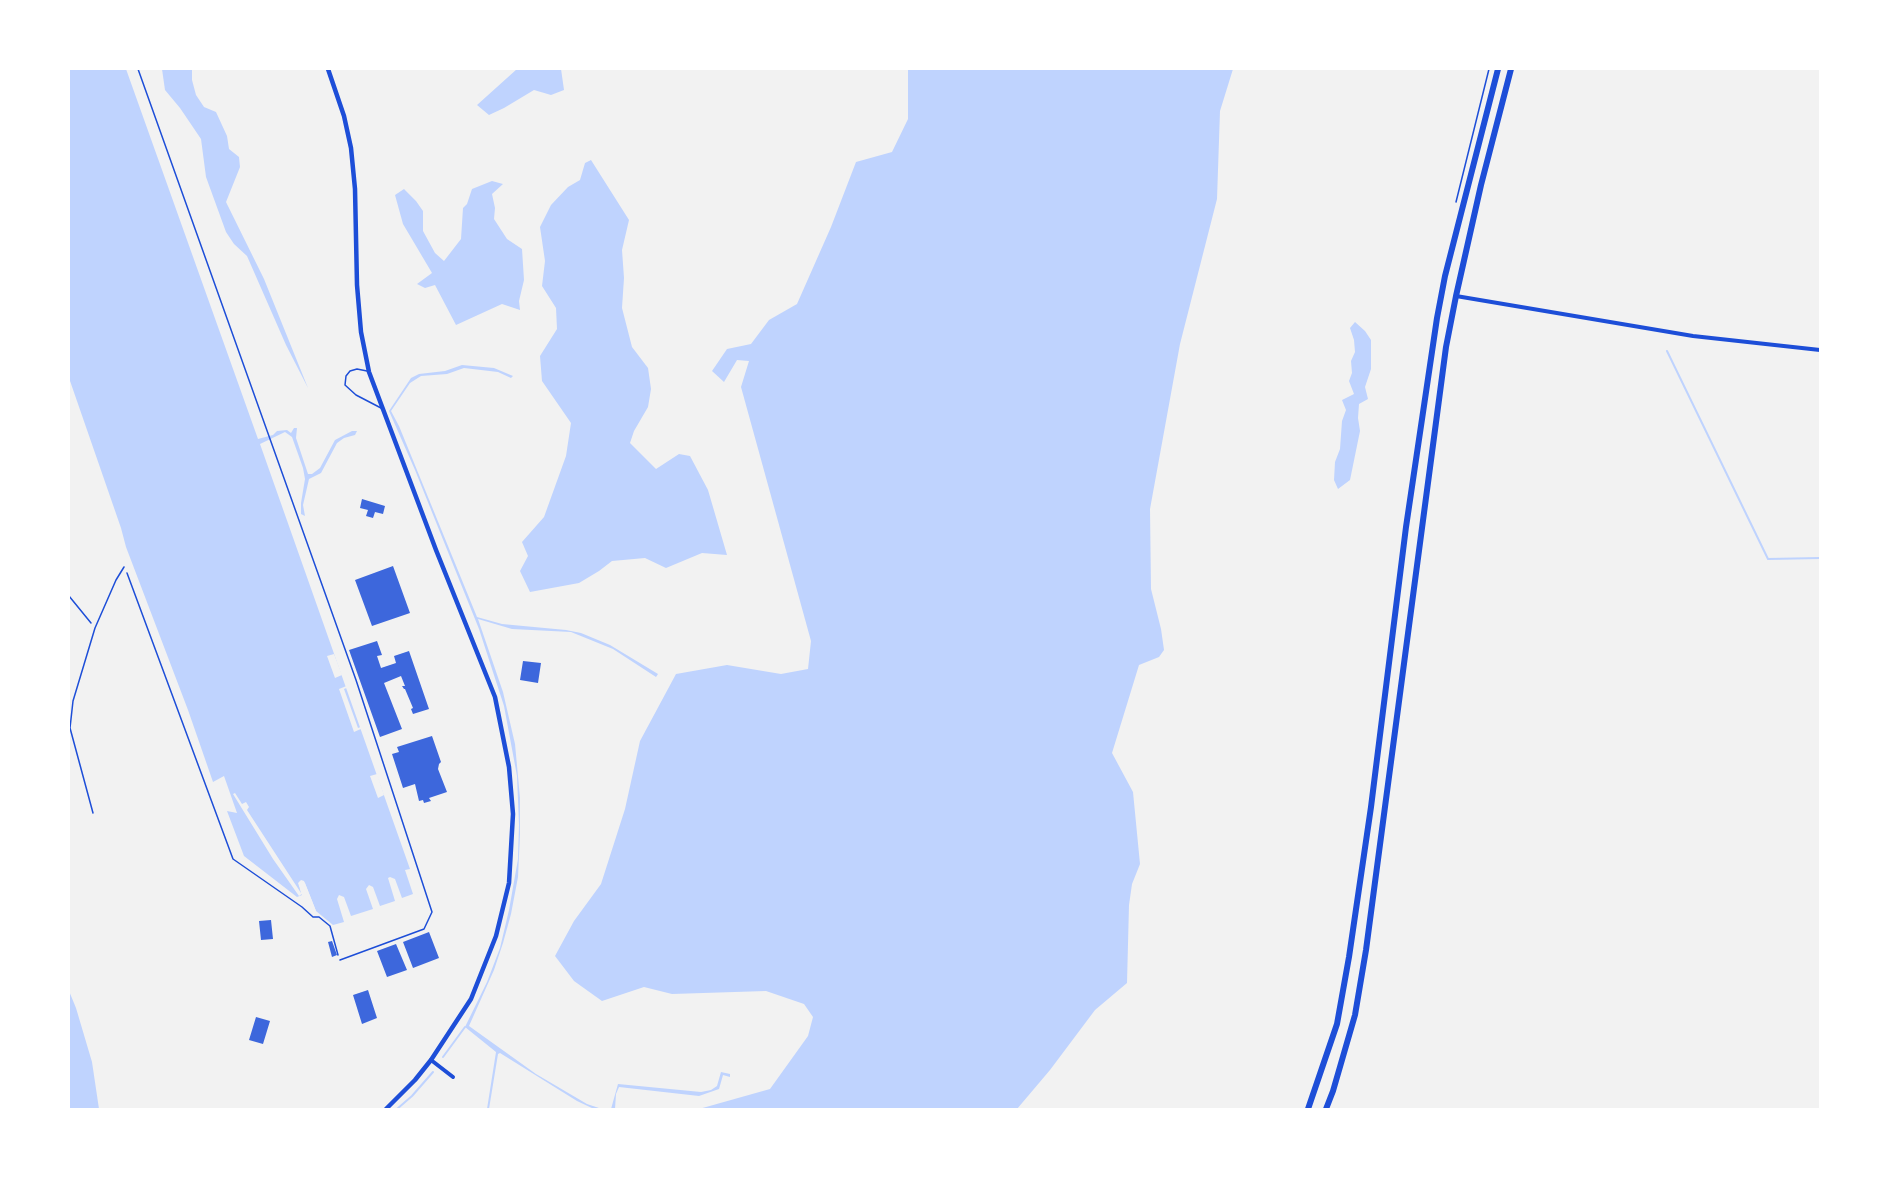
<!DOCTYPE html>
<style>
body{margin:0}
#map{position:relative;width:1889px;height:1178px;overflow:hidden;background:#f2f2f2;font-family:Inter,sans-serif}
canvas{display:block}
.frame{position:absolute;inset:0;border:70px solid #fff;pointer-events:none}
</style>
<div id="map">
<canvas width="1889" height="1178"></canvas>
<div class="frame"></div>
</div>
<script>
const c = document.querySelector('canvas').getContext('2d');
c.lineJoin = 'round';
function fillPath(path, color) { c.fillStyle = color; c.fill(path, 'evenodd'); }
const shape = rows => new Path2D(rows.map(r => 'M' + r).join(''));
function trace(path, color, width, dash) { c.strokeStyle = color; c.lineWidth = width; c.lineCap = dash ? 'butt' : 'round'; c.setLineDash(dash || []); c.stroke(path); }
fillPath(shape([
 [69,69,126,69,258,439,273,435,277,431,287,430,291,433,294,428,297,428,296,438,308,474,312,474,320,468,335,440,352,431,357,431,355,435,344,438,337,443,321,473,309,479,303,505,305,516,301,514,301,503,305,479,303,468,292,437,285,432,260,444,410,869,405,870,413,894,402,898,395,879,390,877,388,878,395,901,380,906,373,887,369,885,366,889,373,909,351,916,344,897,339,895,337,899,344,922,333,925,316,911,304,881,301,880,298,883,302,895,297,897,244,856,227,811,237,813,224,776,213,782,188,710,126,547,121,528,69,378],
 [162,69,192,69,192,80,196,95,204,107,216,112,227,136,229,149,239,157,240,167,226,202,264,279,308,388,286,345,247,256,234,244,226,232,206,177,201,139,180,108,165,90],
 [517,69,561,69,564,90,551,95,534,90,504,108,489,115,477,105],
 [908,69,1233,69,1220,111,1217,199,1180,344,1150,509,1151,589,1161,629,1164,650,1159,657,1139,665,1112,753,1133,792,1140,864,1132,884,1129,905,1127,983,1095,1010,1050,1070,1017,1109,699,1109,770,1089,808,1036,813,1017,804,1004,766,991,672,994,644,987,602,1001,574,981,555,956,574,921,601,884,625,809,640,741,676,674,727,665,781,674,808,669,811,641,741,387,749,361,737,360,724,382,712,371,727,349,751,344,769,320,797,304,831,227,856,162,892,152,908,119],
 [591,160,629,220,622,250,624,278,622,308,632,347,648,368,651,389,648,407,634,431,630,443,656,469,679,454,690,456,708,490,727,555,702,553,666,568,645,558,612,561,599,571,579,583,530,592,520,571,528,556,522,542,544,517,566,456,571,423,542,381,540,356,557,329,556,308,542,286,545,261,540,227,551,205,568,187,580,180,585,163],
 [492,181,503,184,492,194,495,208,494,219,507,239,522,249,524,280,519,301,520,310,502,304,456,325,435,285,425,288,417,284,432,273,403,224,395,195,404,189,416,201,423,211,423,231,435,253,444,261,461,239,463,208,467,204,472,189],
 [1355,322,1365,331,1371,340,1371,369,1365,387,1368,399,1359,404,1358,418,1360,431,1350,480,1338,489,1334,480,1335,462,1340,449,1342,421,1346,410,1342,400,1354,394,1349,381,1352,373,1351,361,1355,352,1354,340,1350,328],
 [462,365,494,368,513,376,511,378,498,372,464,368,447,374,421,376,410,383,391,411,399,426,477,617,502,624,566,630,581,633,610,645,658,674,656,677,613,649,571,632,512,629,478,619,503,692,515,744,520,798,520,834,518,877,511,914,503,943,494,970,469,1026,536,1074,587,1104,602,1109,594,1109,577,1101,500,1053,498,1054,489,1109,487,1109,496,1052,465,1027,487,982,500,948,509,910,518,859,519,825,517,776,504,706,479,629,415,470,389,411,411,378,419,374,445,371],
 [69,991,76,1008,92,1062,99,1109,69,1109],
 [721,1072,730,1074,730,1077,723,1075,719,1089,699,1096,619,1087,616,1094,615,1109,611,1109,618,1084,701,1092,711,1090,717,1086]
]), '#bfd3fe');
fillPath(shape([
 [334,654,342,675,335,678,327,656],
 [349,685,349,687,344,689,358,728,363,726,363,728,354,732,339,689],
 [377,774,384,795,378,798,370,776],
 [235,793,242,804,246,802,249,807,247,810,301,893,299,882,303,881,305,883,316,911,312,909,303,883,305,895,303,898,302,894,299,896,273,859,233,794]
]), '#f2f2f2');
trace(shape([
 [1667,351,1768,559,1820,558],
 [443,1057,465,1027],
 [397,1109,412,1096,433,1072]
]), '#bfd3fe', 2);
fillPath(shape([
 [362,499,385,506,383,514,375,512,373,518,366,516,368,510,360,508],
 [393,566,410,613,372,626,355,580],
 [377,641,382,655,377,656,381,668,396,663,394,656,409,651,429,709,413,714,411,709,413,708,405,689,404,689,402,686,405,686,401,676,384,683,402,729,380,737,349,650],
 [523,661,541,663,538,683,520,680],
 [432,736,441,762,439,764,438,769,447,792,429,798,431,801,424,803,423,800,419,801,415,784,403,788,392,754,399,752,397,747],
 [271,920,273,939,261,940,259,921],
 [429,932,439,958,413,968,403,942],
 [332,941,337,955,332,957,328,942],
 [396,944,407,970,387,977,377,951],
 [368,990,377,1018,362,1024,353,995],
 [256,1017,270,1021,263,1044,249,1040]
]), '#3d67dc');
trace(shape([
 [1456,202,1489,69],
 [127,573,233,859,302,907,313,917,319,917,330,926,338,955],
 [69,596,91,623]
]), '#1d4ed8', 1.5);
trace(shape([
 [138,69,356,680,432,912,424,929,340,960],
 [367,371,357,369,350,371,346,376,345,385,356,395,381,408],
 [93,813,70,728,73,701,95,628,116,580,124,567]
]), '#1d4ed8', 1.5);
trace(shape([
 [1456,296,1693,336,1820,350],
 [431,1060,453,1077]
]), '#1d4ed8', 4);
trace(shape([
 [328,69,344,116,351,148,355,189,357,285,361,332,369,372,436,550,495,697,509,767,513,814,509,883,496,936,471,999,431,1060,415,1080,386,1109]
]), '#1d4ed8', 4.5);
trace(shape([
 [1308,1109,1337,1024,1349,957,1371,807,1406,527,1437,318,1445,276,1498,69],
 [1326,1109,1333,1091,1355,1015,1366,950,1446,347,1456,296,1481,185,1511,69]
]), '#1d4ed8', 6);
</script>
